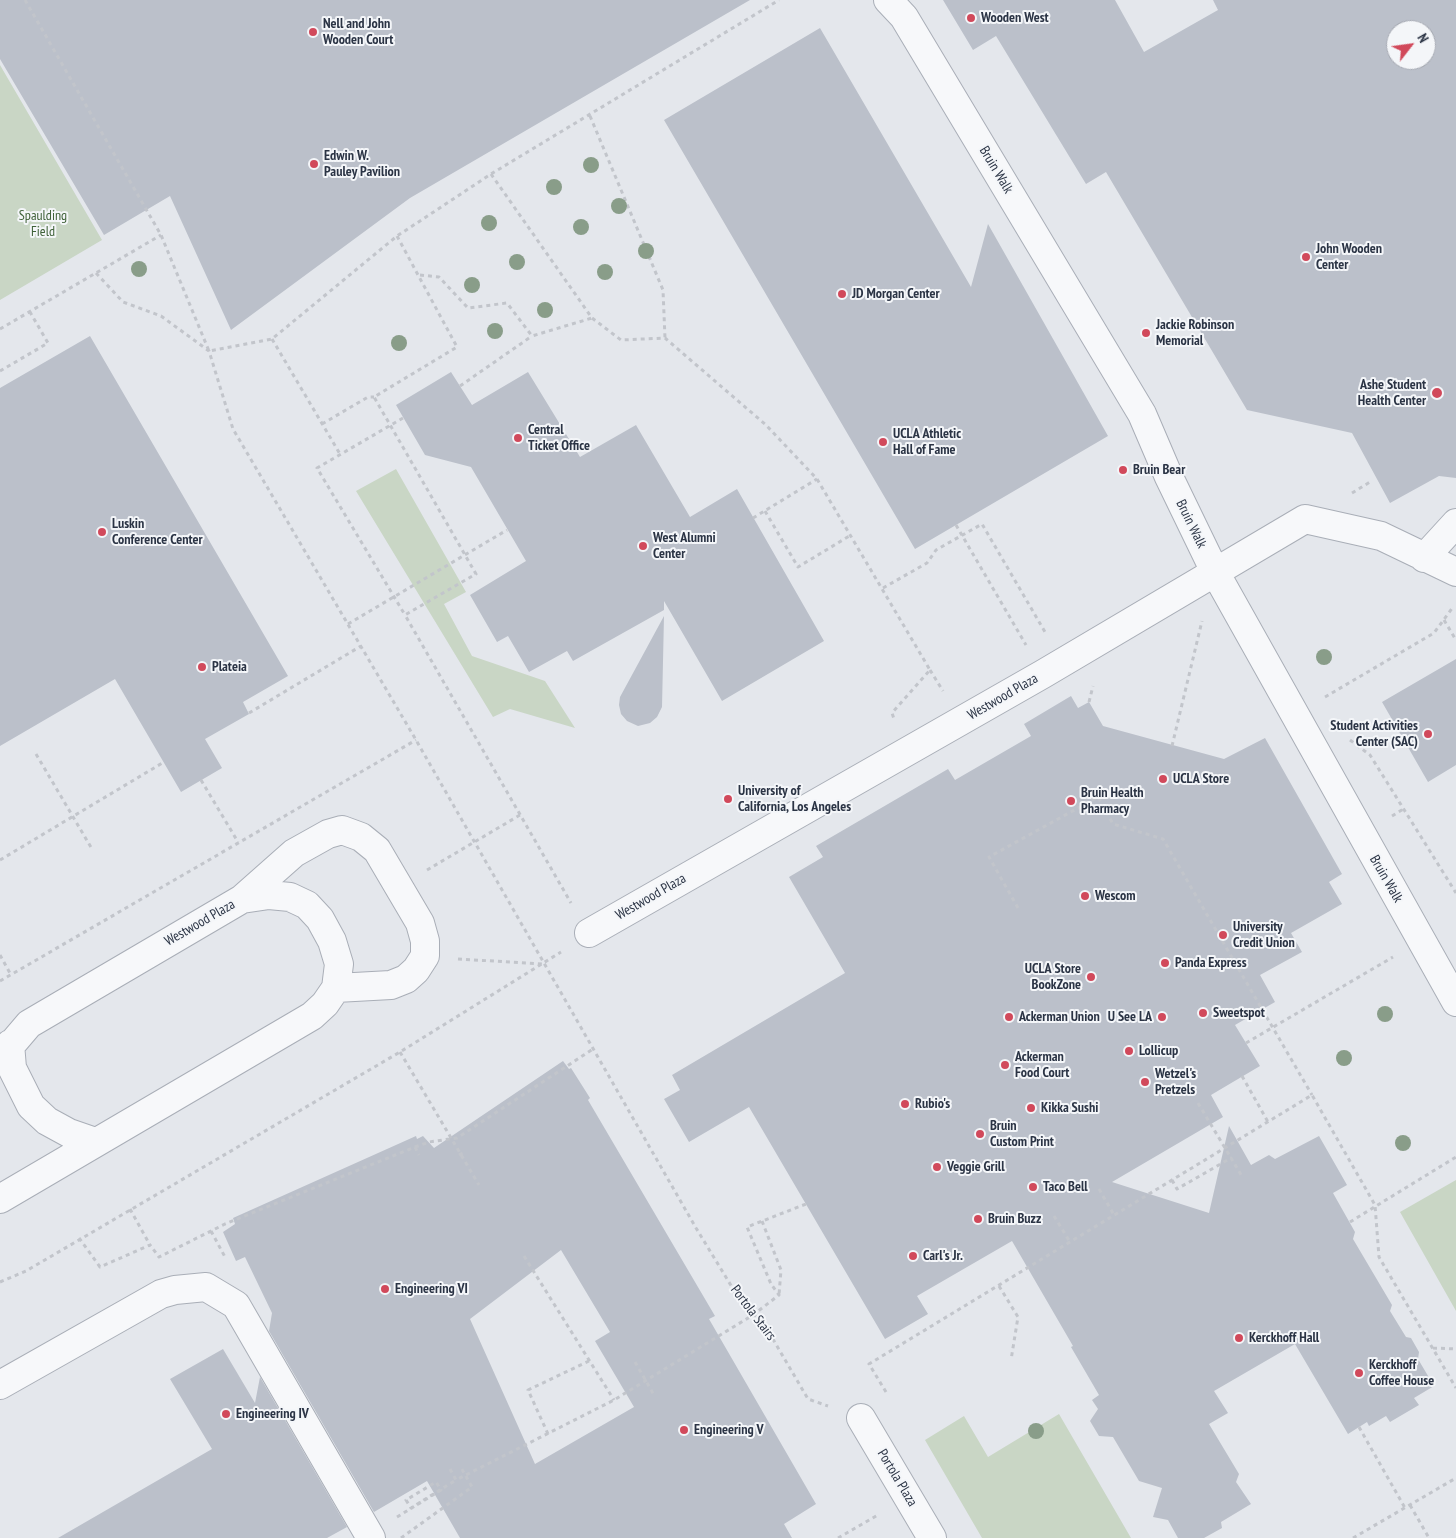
<!DOCTYPE html>
<style>
body{margin:0}
#map{position:relative;width:1456px;height:1538px;overflow:hidden;background:#e4e7ec;font-family:"PT Sans Narrow",sans-serif}
canvas{display:block}
.north{position:absolute;left:1386px;top:20px;width:50px;height:50px;box-sizing:border-box;background:#f4f6f9;border:1px solid #a4a8b1;border-radius:50%;rotate:60deg;font-size:14px;font-weight:700;line-height:20px;text-align:center;color:#2b3445}
.north::after{content:'';display:block;margin:auto;width:18px;height:22px;background:#d1495b;clip-path:polygon(50% 0,100% 100%,50% 72%,0 100%)}
</style>
<div id="map">
<canvas width="1456" height="1538"></canvas>
<div class="north">N</div>
</div>
<script>
const c = document.querySelector('canvas').getContext('2d');
c.lineJoin = 'round';
function fillPath(path, color) { c.fillStyle = color; c.fill(path, 'evenodd'); }
const shape = rows => new Path2D(rows.map(r => 'M' + r).join(''));
function trace(path, color, width, dash) { c.strokeStyle = color; c.lineWidth = width; c.lineCap = dash ? 'butt' : 'round'; c.setLineDash(dash || []); c.stroke(path); }
function label(font, color, halo, rows, align = 'center') {
  c.font = font + ' "PT Sans Narrow",sans-serif'; c.lineWidth = 4; c.setLineDash([]); c.textBaseline = 'middle'; c.strokeStyle = halo; c.fillStyle = color; for (const [text, x, y, turn = 0] of rows) {
    c.save(); c.translate(x, y); c.rotate((+turn || 0) * Math.PI / 180); c.textAlign = isNaN(turn) ? turn : align; if (halo) c.strokeText(text, 0, 0); c.fillText(text, 0, 0); c.restore();
  }
}
fillPath(shape([
 [0,65,102,240,0,300],
 [396,469,466,592,444,604,472,656,545,681,575,728,510,709,493,717,356,491],
 [1456,1180,1456,1311,1400,1212],
 [1059,1414,1131,1538,982,1538,925,1440,964,1416,988,1457]
]), '#c9d6c5');
fillPath(shape([
 [0,0,750,0,410,198,231,330,170,196,104,235,0,59],
 [943,0,1115,0,1144,52,1218,10,1213,0,1456,0,1456,478,1439,476,1390,503,1352,433,1247,410,1106,172,1086,184,996,36,973,50],
 [1396,30,1426,30,1426,60,1396,60],
 [820,28,971,287,988,224,1108,436,915,549,664,120],
 [90,336,288,676,243,702,249,714,205,739,222,768,181,792,115,679,0,746,0,388],
 [451,372,472,405,528,372,580,457,636,425,690,517,737,489,824,641,722,701,664,601,664,610,573,661,567,651,529,672,508,636,497,642,470,595,526,561,471,467,425,455,396,405],
 [664,616,662,707,657,717,650,723,638,726,627,721,621,714,619,705,620,697],
 [1456,659,1456,765,1428,782,1382,702],
 [1071,696,1078,708,1089,702,1103,726,1224,759,1265,738,1342,874,1329,882,1342,904,1291,933,1302,952,1260,975,1275,1002,1235,1025,1260,1066,1211,1095,1223,1117,1112,1182,1209,1213,1229,1126,1251,1165,1269,1155,1275,1159,1319,1136,1347,1185,1333,1193,1355,1232,1353,1239,1392,1305,1390,1311,1406,1337,1411,1338,1419,1352,1418,1359,1434,1386,1414,1398,1419,1405,1390,1422,1386,1416,1369,1426,1367,1422,1348,1434,1295,1344,1214,1391,1228,1413,1209,1424,1239,1474,1236,1482,1251,1504,1221,1522,1222,1528,1204,1538,1178,1538,1168,1520,1153,1517,1162,1488,1139,1481,1113,1437,1099,1436,1090,1421,1098,1409,1092,1400,1099,1395,1071,1347,1073,1346,1012,1241,917,1296,928,1314,885,1339,749,1107,689,1142,664,1099,680,1090,672,1075,845,973,789,877,823,857,816,846,948,769,955,780,1031,736,1024,724],
 [563,1061,569,1069,571,1068,590,1098,588,1100,715,1316,709,1319,816,1504,784,1524,792,1538,460,1538,427,1481,374,1512,269,1331,272,1313,245,1257,236,1261,223,1232,235,1224,233,1218,416,1136,417,1139,423,1136,434,1148],
 [561,1250,610,1332,595,1341,634,1407,535,1464,470,1319],
 [223,1349,255,1403,260,1377,347,1527,327,1538,58,1538,212,1449,170,1379]
]), '#bbc0ca');
const minor = shape([
 [888,0,904,17,1142,414,1169,477,1215,572,1456,1002],
 [1424,558,1456,523],
 [242,899,294,853,328,834,342,830,361,837,377,850,420,923,425,941,425,956,416,970,406,979,391,985,336,988],
 [589,933,1043,674,1305,519,1381,536,1456,572],
 [10,1044,12,1068,31,1106,47,1121,69,1133,95,1142],
 [0,1058,29,1024,242,899,269,895,290,897,307,905,320,919,332,941,339,964,336,988,325,1004,312,1016,0,1199],
 [0,1385,161,1294,175,1290,206,1287,236,1305,371,1538],
 [861,1418,932,1538]
]);
trace(minor, '#a9aeb7', 30);
trace(shape([
 [25,0,161,235,209,351,272,339,397,236,423,219,491,174,779,0],
 [590,116,663,290,665,338],
 [491,174,592,318,621,340,665,338,766,425,817,479,930,670,892,713,894,719],
 [397,236,457,347,374,397,476,574,405,615,571,903],
 [96,273,123,302,161,316,209,351,233,429,416,740,696,1228,738,1297,767,1329,808,1399,828,1406],
 [420,275,439,277,468,308,507,303,532,336,592,318],
 [0,329,161,235],
 [272,339,340,454],
 [0,371,48,343,30,312],
 [460,386,532,336],
 [403,418,317,468,405,615],
 [322,424,368,397,374,397],
 [1352,493,1370,482],
 [765,511,798,567,851,535],
 [753,518,817,479],
 [956,525,1026,645],
 [883,588,927,563,936,550,982,524,1045,632],
 [1444,620,1456,640],
 [348,624,507,530],
 [930,670,943,691],
 [1325,697,1434,633,1453,607],
 [1089,702,1093,686],
 [249,713,361,646],
 [1350,740,1370,755,1456,893],
 [1172,746,1202,621],
 [36,754,92,849],
 [201,780,238,842],
 [1392,816,1405,808],
 [0,860,164,762],
 [427,870,520,815],
 [1018,908,989,857,1098,797,1113,824,1163,839,1312,1095],
 [0,955,11,975],
 [458,959,544,964],
 [0,981,416,740],
 [1246,1043,1393,957],
 [400,1052,479,1185],
 [1242,1076,1268,1122],
 [1198,1103,1231,1158],
 [415,1147,419,1155],
 [459,1155,465,1152],
 [1172,1180,1177,1189,1231,1158,1243,1178],
 [1099,1189,1114,1215],
 [130,1209,150,1245],
 [1054,1216,1070,1242],
 [762,1221,781,1270,779,1295],
 [1350,1222,1456,1157],
 [211,1231,225,1257],
 [79,1238,100,1267,150,1245,159,1257,225,1224,415,1147,429,1142,457,1138,593,1049],
 [524,1256,614,1400],
 [0,1282,26,1271,400,1052,561,952],
 [999,1286,1018,1317,1011,1360],
 [1433,1348,1456,1349],
 [886,1392,869,1364,1312,1095,1375,1205,1379,1257,1456,1388],
 [1359,1427,1405,1508],
 [548,1434,528,1390,589,1361],
 [450,1469,456,1480,614,1400,753,1315,779,1295,771,1284,747,1227,806,1204],
 [1410,1505,1429,1538],
 [397,1517,441,1490,436,1482,406,1500,411,1508,456,1480],
 [838,1538,878,1515],
 [1353,1538,1456,1478]
]), '#c2c5cb', 3, [4, 4]);
trace(minor, '#f7f8fa', 28);
trace(shape([
 [635,1362,654,1395],
 [401,1538,472,1487,460,1466]
]), '#c2c5cb', 3, [4, 4]);
c.fillStyle = '#899d89';
for (const [x, y] of [
 [591,165],
 [554,187],
 [619,206],
 [489,223],
 [581,227],
 [646,251],
 [517,262],
 [139,269],
 [605,272],
 [472,285],
 [545,310],
 [495,331],
 [399,343],
 [1324,657],
 [1385,1014],
 [1344,1058],
 [1403,1143],
 [1036,1431]
]) { c.beginPath(); c.arc(x, y, 8, 0, 2 * Math.PI); c.fill(); }
for (const [x, y, r, color] of [
 [971,18,5,"#d1495b"],
 [313,32,5,"#d1495b"],
 [314,164,5,"#d1495b"],
 [1306,257,5,"#d1495b"],
 [842,294,5,"#d1495b"],
 [1146,333,5,"#d1495b"],
 [1437,393,6,"#d1495b"],
 [518,438,5,"#d1495b"],
 [883,442,5,"#d1495b"],
 [1123,470,5,"#d1495b"],
 [102,532,5,"#d1495b"],
 [643,546,5,"#d1495b"],
 [202,667,5,"#d1495b"],
 [1428,734,5,"#d1495b"],
 [1163,779,5,"#d1495b"],
 [728,799,5,"#d1495b"],
 [1071,801,5,"#d1495b"],
 [1085,896,5,"#d1495b"],
 [1223,935,5,"#d1495b"],
 [1165,963,5,"#d1495b"],
 [1091,977,5,"#d1495b"],
 [1203,1013,5,"#d1495b"],
 [1009,1017,5,"#d1495b"],
 [1162,1017,5,"#d1495b"],
 [1129,1051,5,"#d1495b"],
 [1005,1065,5,"#d1495b"],
 [1145,1082,5,"#d1495b"],
 [905,1104,5,"#d1495b"],
 [1031,1108,5,"#d1495b"],
 [980,1134,5,"#d1495b"],
 [937,1167,5,"#d1495b"],
 [1033,1187,5,"#d1495b"],
 [978,1219,5,"#d1495b"],
 [913,1256,5,"#d1495b"],
 [385,1289,5,"#d1495b"],
 [1239,1338,5,"#d1495b"],
 [1359,1373,5,"#d1495b"],
 [226,1414,5,"#d1495b"],
 [684,1430,5,"#d1495b"]
]) { const dot = new Path2D(); dot.arc(x, y, r, 0, 2 * Math.PI); c.fillStyle = color; c.fill(dot); trace(dot, '#f4f6f9', 2); }
label('bold 14px', '#2b3445', '#f4f6f9', [
 ["Wooden West",981,18],
 ["Nell and John",323,24],
 ["Wooden Court",323,40],
 ["Edwin W.",324,156],
 ["Pauley Pavilion",324,172],
 ["John Wooden",1316,249],
 ["Center",1316,265],
 ["JD Morgan Center",852,294],
 ["Jackie Robinson",1156,325],
 ["Memorial",1156,341],
 ["Ashe Student",1426,385,"right"],
 ["Health Center",1426,401,"right"],
 ["Central",528,430],
 ["Ticket Office",528,446],
 ["UCLA Athletic",893,434],
 ["Hall of Fame",893,450],
 ["Bruin Bear",1133,470],
 ["Luskin",112,524],
 ["Conference Center",112,540],
 ["West Alumni",653,538],
 ["Center",653,554],
 ["Plateia",212,667],
 ["Student Activities",1418,726,"right"],
 ["Center (SAC)",1418,742,"right"],
 ["UCLA Store",1173,779],
 ["University of",738,791],
 ["California, Los Angeles",738,807],
 ["Bruin Health",1081,793],
 ["Pharmacy",1081,809],
 ["Wescom",1095,896],
 ["University",1233,927],
 ["Credit Union",1233,943],
 ["Panda Express",1175,963],
 ["UCLA Store",1081,969,"right"],
 ["BookZone",1081,985,"right"],
 ["Sweetspot",1213,1013],
 ["Ackerman Union",1019,1017],
 ["U See LA",1152,1017,"right"],
 ["Lollicup",1139,1051],
 ["Ackerman",1015,1057],
 ["Food Court",1015,1073],
 ["Wetzel's",1155,1074],
 ["Pretzels",1155,1090],
 ["Rubio's",915,1104],
 ["Kikka Sushi",1041,1108],
 ["Bruin",990,1126],
 ["Custom Print",990,1142],
 ["Veggie Grill",947,1167],
 ["Taco Bell",1043,1187],
 ["Bruin Buzz",988,1219],
 ["Carl's Jr.",923,1256],
 ["Engineering VI",395,1289],
 ["Kerckhoff Hall",1249,1338],
 ["Kerckhoff",1369,1365],
 ["Coffee House",1369,1381],
 ["Engineering IV",236,1414],
 ["Engineering V",694,1430]
], 'left');
label('14px', '#2b3445', '#f4f6f9', [
 ["Bruin Walk",996,170,59],
 ["Bruin Walk",1191,524,64],
 ["Westwood Plaza",1003,697,-30],
 ["Bruin Walk",1386,879,60],
 ["Westwood Plaza",651,897,-30],
 ["Westwood Plaza",200,923,-30],
 ["Portola Stairs",753,1313,53],
 ["Portola Plaza",897,1478,59]
]);
label('14px', '#3f6138', '#f4f6f9', [
 ["Spaulding",43,216],
 ["Field",43,232]
]);
</script>
